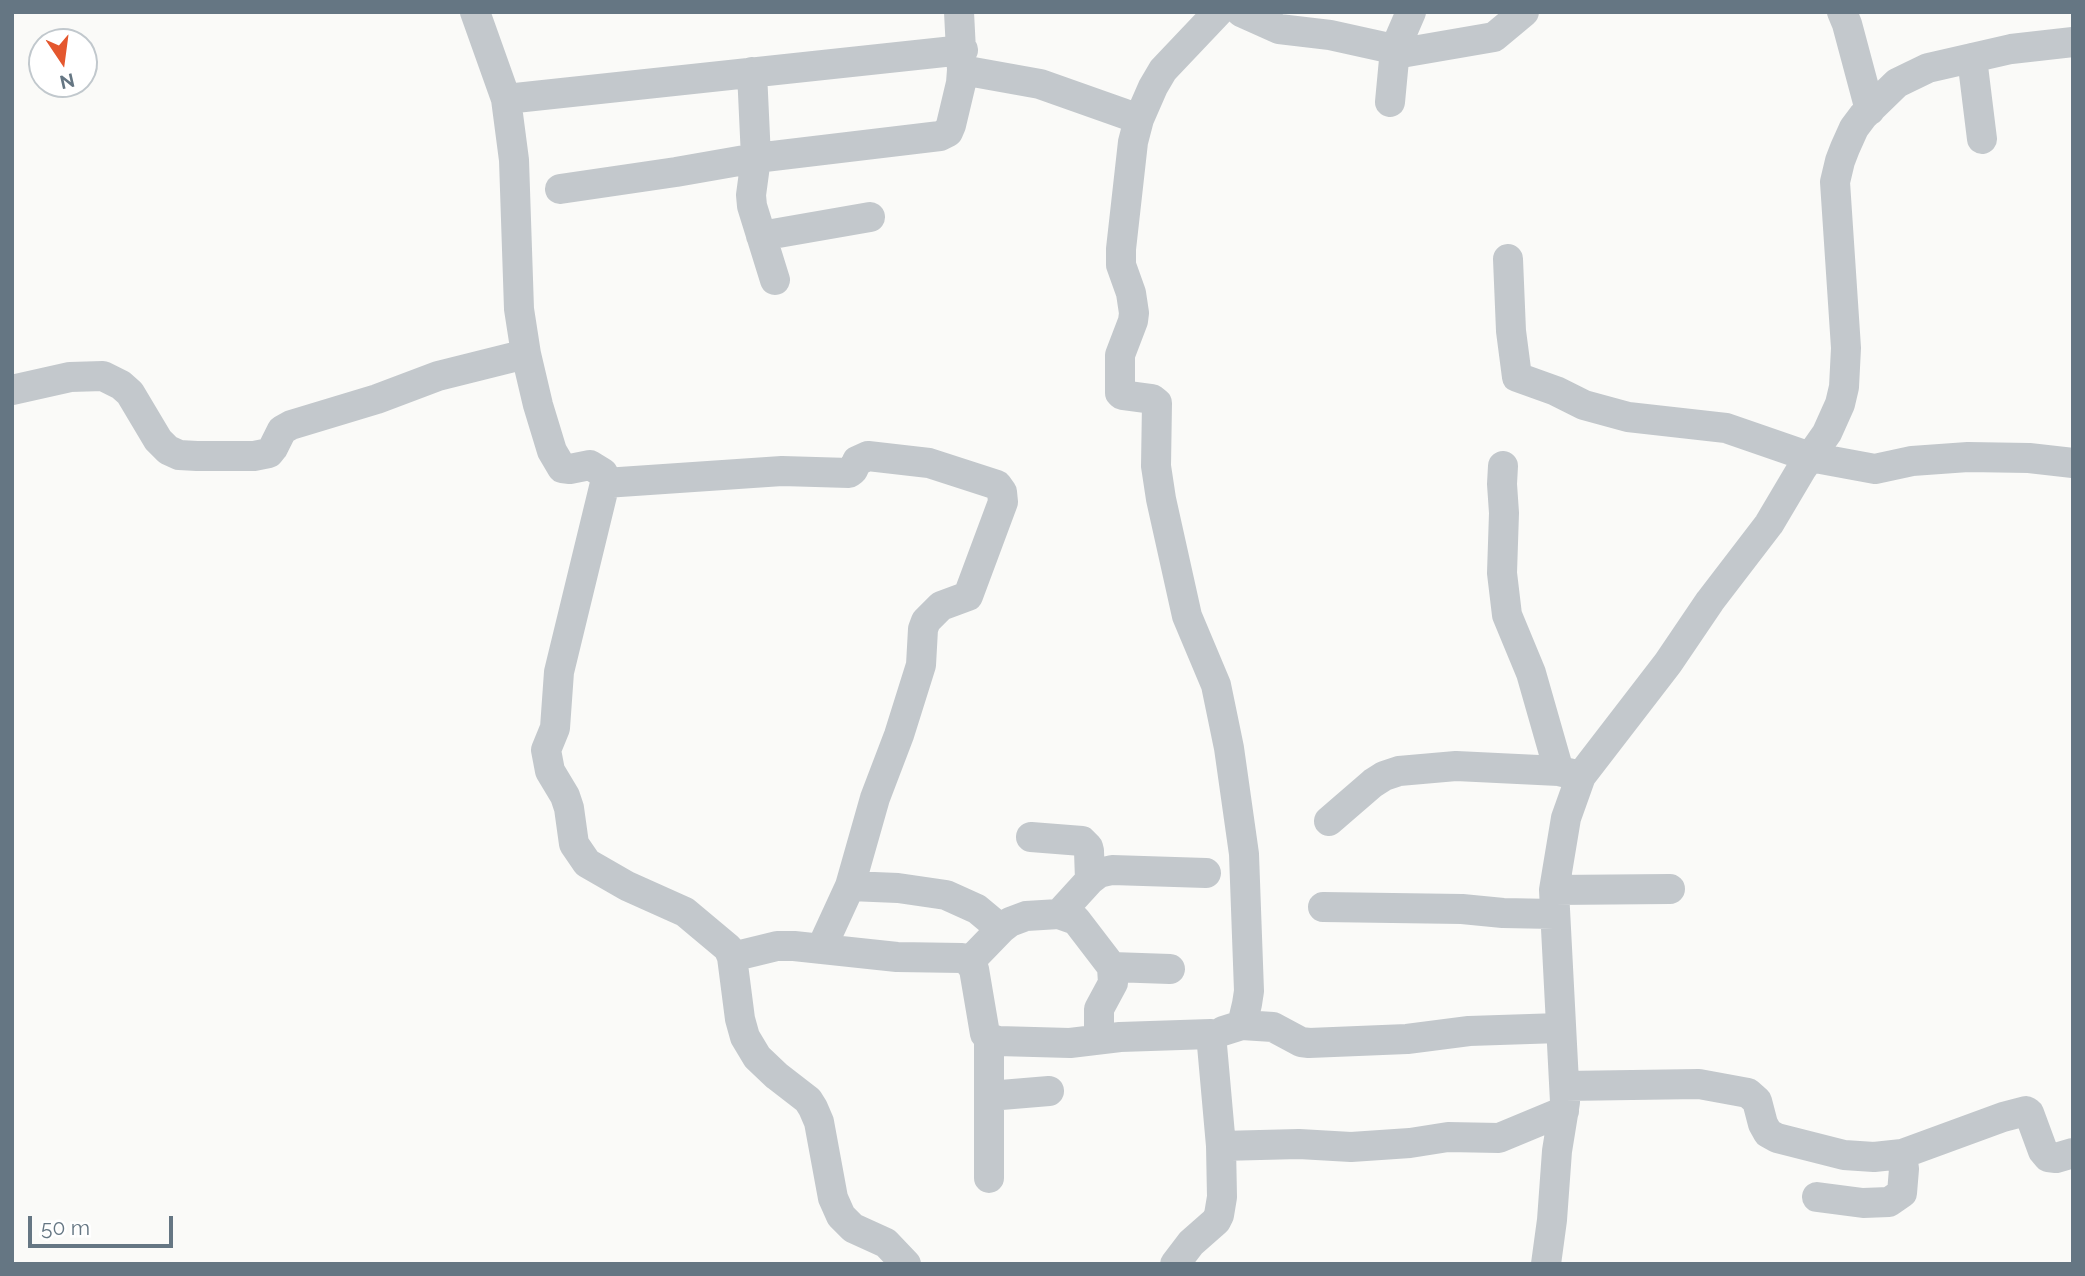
<!DOCTYPE html>
<style>
body{margin:0}
#map{position:relative;width:2085px;height:1276px;overflow:hidden;background:#fafaf8;font-family:Raleway,sans-serif}
canvas{display:block}
.frame{position:absolute;inset:0;border:14px solid #657683;pointer-events:none}
.north{position:absolute;left:28px;top:28px;width:70px;height:70px;box-sizing:border-box;background:#fff;border:2px solid #c1c8cd;border-radius:50%;rotate:167deg;font-size:19px;font-weight:700;line-height:28px;text-align:center;color:#657683}
.north::after{content:'';display:block;margin:auto;width:24px;height:32px;background:#e4572e;clip-path:polygon(50% 0,100% 100%,50% 72%,0 100%)}
.scale{position:absolute;left:28px;top:1216px;width:145px;height:32px;box-sizing:border-box;border:4px solid #657683;border-top:0;padding-left:9px;font-size:21px;line-height:24px;white-space:nowrap;color:#657683;-webkit-text-stroke:5px #fff;paint-order:stroke}
</style>
<div id="map">
<canvas width="2085" height="1276"></canvas>
<div class="frame"></div>
<div class="north">N</div>
<div class="scale">50 m</div>
</div>
<script>
const c = document.querySelector('canvas').getContext('2d');
c.lineJoin = 'round';
const shape = rows => new Path2D(rows.map(r => 'M' + r).join(''));
function trace(path, color, width, dash) { c.strokeStyle = color; c.lineWidth = width; c.lineCap = dash ? 'butt' : 'round'; c.setLineDash(dash || []); c.stroke(path); }
trace(shape([
 [475,12,506,99],
 [959,12,962,70,1040,84,1139,119,1133,142,1121,249,1121,265,1131,293,1134,313,1133,321,1120,355,1120,393,1122,395,1152,399,1157,403,1156,466,1161,499,1187,616,1216,685,1229,748,1244,854,1249,991,1247,1004,1242,1025],
 [1241,12,1279,29,1330,35,1407,52,1494,37,1524,12],
 [1842,12,1847,24,1870,110],
 [1972,58,1982,139],
 [752,72,756,158,751,195,752,206,775,280],
 [1390,102,1395,49,1411,12],
 [1139,119,1153,87,1163,70,1218,12],
 [560,189,676,172,756,158,940,136,948,132,951,125,961,83,962,70],
 [761,236,870,217],
 [1508,259,1511,331,1517,377,1556,391,1584,405,1628,417,1726,428,1810,457,1875,469,1912,461,1968,457,2029,458,2073,463],
 [12,390,70,377,103,376,121,385,130,393,158,440,168,450,179,455,197,456,254,456,269,453,273,448,282,430,291,425,377,399,438,376,526,354],
 [1503,466,1502,484,1504,513,1502,573,1507,615,1531,673,1559,771,1581,776],
 [605,483,782,471,849,473,853,470,857,461,868,456,929,463,997,485,1002,492,1003,502,968,596,941,606,926,621,923,629,921,665,899,735,875,798,850,886,821,949],
 [1329,821,1373,783,1384,776,1399,771,1456,766,1559,771],
 [1031,837,1082,841,1088,847,1089,851,1090,880],
 [850,886,898,888,946,895,977,909,1001,929],
 [1554,890,1670,889],
 [1323,907,1462,909,1503,913,1554,914],
 [1059,914,1076,920,1112,967,1113,983,1099,1009,1099,1026,1102,1039],
 [732,957,777,946,794,946,897,957,962,958,969,962,974,969,985,1034,989,1038,998,1041,1070,1043,1120,1037,1211,1034,1221,1146,1222,1197,1219,1215,1216,1221,1191,1243,1175,1264],
 [969,962,1001,929,1010,922,1026,916,1059,914,1090,880,1099,873,1112,870,1206,873],
 [1112,967,1170,969],
 [1223,1031,1242,1025,1273,1027,1301,1042,1309,1043,1407,1039,1469,1031,1560,1028],
 [989,1038,989,1178],
 [1565,1086,1699,1084,1748,1093,1757,1101,1763,1124,1768,1133,1777,1138,1844,1155,1874,1157,1902,1154,2003,1117,2026,1111,2029,1113,2043,1151,2048,1157,2056,1158,2073,1153],
 [989,1096,1049,1091],
 [1221,1146,1299,1144,1351,1147,1410,1143,1448,1137,1499,1138,1564,1111],
 [1817,1197,1863,1203,1889,1202,1902,1193,1904,1169,1902,1154],
 [906,1264,886,1243,853,1228,841,1216,833,1198,819,1122,813,1108,808,1100,777,1076,757,1057,745,1037,740,1019,732,957,728,948,685,912,627,886,587,863,574,844,569,808,565,796,550,771,546,750,555,728,559,672,605,483,603,473,590,465,570,469,562,468,552,451,538,405,526,354,519,309,514,160,506,99,963,50],
 [1546,1264,1552,1220,1557,1151,1565,1102,1554,890,1566,818,1581,776,1668,663,1710,601,1769,524,1801,470,1827,433,1840,404,1844,387,1846,348,1835,182,1840,161,1845,148,1854,128,1863,116,1897,83,1928,68,2011,49,2073,42]
]), '#c3c8cc', 30);
</script>
